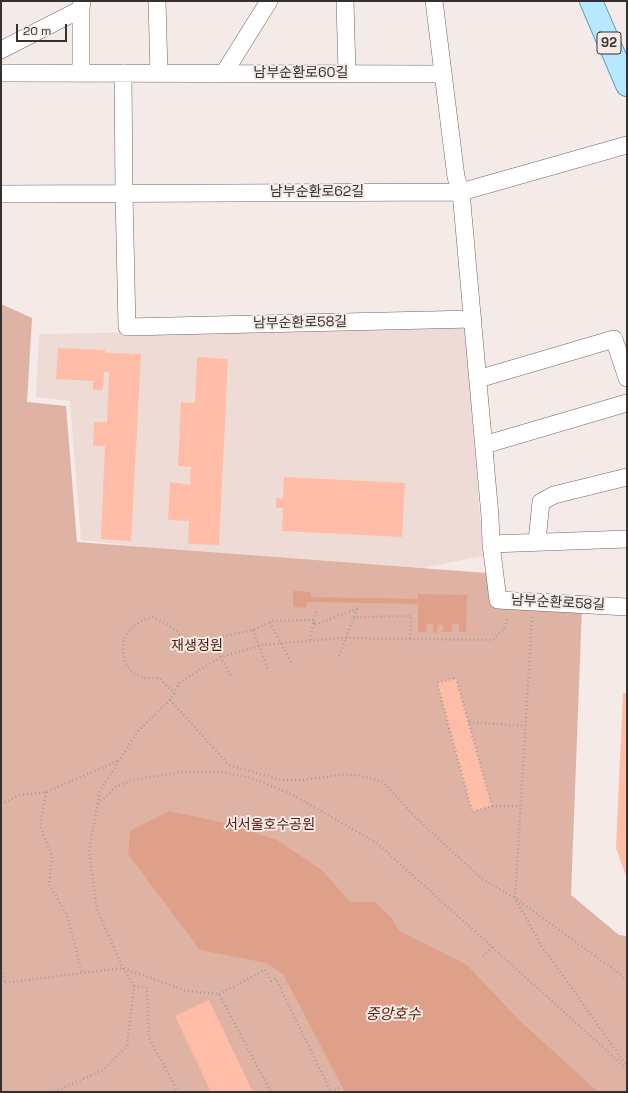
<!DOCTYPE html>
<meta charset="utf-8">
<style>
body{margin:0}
#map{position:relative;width:628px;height:1093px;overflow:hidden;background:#f4eae7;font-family:"Space Grotesk",sans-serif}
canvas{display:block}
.frame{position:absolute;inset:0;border:2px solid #34312f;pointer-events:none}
.scale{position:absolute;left:16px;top:24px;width:51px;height:18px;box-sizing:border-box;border:2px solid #34312f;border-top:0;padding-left:5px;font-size:12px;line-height:14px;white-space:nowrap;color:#34312f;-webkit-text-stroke:3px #f4eae7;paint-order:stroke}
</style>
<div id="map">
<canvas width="628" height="1093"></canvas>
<div class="frame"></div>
<div class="scale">20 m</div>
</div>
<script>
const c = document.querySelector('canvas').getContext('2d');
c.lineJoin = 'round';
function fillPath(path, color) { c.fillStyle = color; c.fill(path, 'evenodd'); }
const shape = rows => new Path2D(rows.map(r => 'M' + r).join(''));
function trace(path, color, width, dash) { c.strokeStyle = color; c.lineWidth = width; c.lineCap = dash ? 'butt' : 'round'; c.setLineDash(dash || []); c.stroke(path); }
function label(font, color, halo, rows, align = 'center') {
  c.font = font + ' "Space Grotesk","Noto Sans KR",sans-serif'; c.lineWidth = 4; c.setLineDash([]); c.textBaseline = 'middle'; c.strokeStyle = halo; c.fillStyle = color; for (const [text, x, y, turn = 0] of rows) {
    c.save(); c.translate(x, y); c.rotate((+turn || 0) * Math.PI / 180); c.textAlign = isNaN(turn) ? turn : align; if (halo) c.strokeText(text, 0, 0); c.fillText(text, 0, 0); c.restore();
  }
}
fillPath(shape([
 [465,326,483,556,423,568,209,554,81,540,70,401,36,397,39,334]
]), '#eedbd5');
fillPath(shape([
 [1,304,32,318,27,402,66,406,77,542,487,573,489,596,582,606,571,895,619,935,627,936,627,1092,1,1092]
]), '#deb3a4');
fillPath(shape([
 [293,591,311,592,311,597,418,599,418,594,467,595,466,632,459,632,459,624,452,624,452,632,442,632,443,625,438,625,437,633,433,633,433,624,427,624,426,633,418,632,418,604,307,602,306,608,293,607],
 [169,811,225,823,277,840,323,871,350,902,375,902,392,918,399,931,467,965,519,1020,598,1092,345,1092,283,974,266,963,200,950,128,854,130,831]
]), '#dfa08a');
fillPath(shape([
 [58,348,105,350,105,353,141,354,131,541,101,539,105,446,93,446,94,422,107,422,109,372,104,372,103,390,93,390,93,381,56,379],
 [197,357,228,359,219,545,188,544,189,521,168,520,170,482,190,485,191,467,178,466,181,402,195,403],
 [284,477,405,483,402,537,282,531,283,508,276,508,276,498,283,498],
 [456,678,492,806,472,812,437,683],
 [623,693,627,693,627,879,616,848],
 [209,1000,253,1092,211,1092,175,1016]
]), '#ffbda7');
const minor = shape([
 [157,1,159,73],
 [345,1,347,73],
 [434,1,456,177,461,192,490,516,491,544,498,600,627,607],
 [81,9,81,73],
 [1,50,81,9,82,1],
 [1,73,443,74],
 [123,73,124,193,127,327,473,319],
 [224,73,269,1],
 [1,194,461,192,627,145],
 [478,379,614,339,627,378],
 [484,445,627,403],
 [537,541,541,502,554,495,627,477],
 [491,544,627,539]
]);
const primary = shape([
 [591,1,627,85]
]);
trace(minor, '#6e6562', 18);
trace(primary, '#69a0b6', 24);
trace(shape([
 [532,617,515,898,541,945,627,1066],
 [270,622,292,664],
 [253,630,268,670],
 [211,639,231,676],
 [310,640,316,611],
 [339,656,354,617],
 [456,678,492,806,472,812,437,683,456,678],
 [175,694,159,678,145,678,133,673,125,663,123,650,124,638,132,627,143,620,153,617,165,623,177,631,182,640,211,639,253,630,273,621,314,620,314,625,357,609,354,617,411,616,410,639],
 [170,700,229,765,281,780,304,780,345,774,362,776,383,782,414,816,482,879,515,898,627,979],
 [469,722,524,726],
 [46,792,40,826,52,856,49,884,67,915,82,973],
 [1,804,20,795,46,792,120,760],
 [98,804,116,787,133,780,182,772,224,772,251,778,291,794,377,843,627,1069],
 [492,806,520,806],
 [483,956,493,947],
 [1,969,5,983],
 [1,983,123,968,187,991,219,994,271,1092],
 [134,986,147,988,149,1038,178,1092],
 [219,994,265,970,271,981,276,979,331,1092],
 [54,1092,103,1070,127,1046,134,986,123,968,97,910,89,851,100,791,138,731,170,700,180,682,221,657,262,645,342,638,492,640,504,629,508,617],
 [331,1092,340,1087]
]), '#a69f9c', 2.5, [1, 3]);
trace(minor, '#fff', 17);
trace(primary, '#b6e9ff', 22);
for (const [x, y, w] of [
 [609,43,24]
]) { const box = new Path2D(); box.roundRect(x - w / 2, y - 11, w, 22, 3); c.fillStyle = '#f4eae7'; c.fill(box); trace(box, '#34312f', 1); }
label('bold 13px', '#34312f', null, [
 ["92",609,43]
]);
label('14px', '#34312f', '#f4eae7', [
 ["남부순환로60길",301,73],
 ["남부순환로62길",317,192],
 ["남부순환로58길",300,323,-1],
 ["남부순환로58길",558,603,3]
]);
label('14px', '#531a04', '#f4eae7', [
 ["재생정원",197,646],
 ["서서울호수공원",270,825]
]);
label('italic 15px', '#59200a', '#f4eae7', [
 ["중앙호수",393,1015]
]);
</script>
